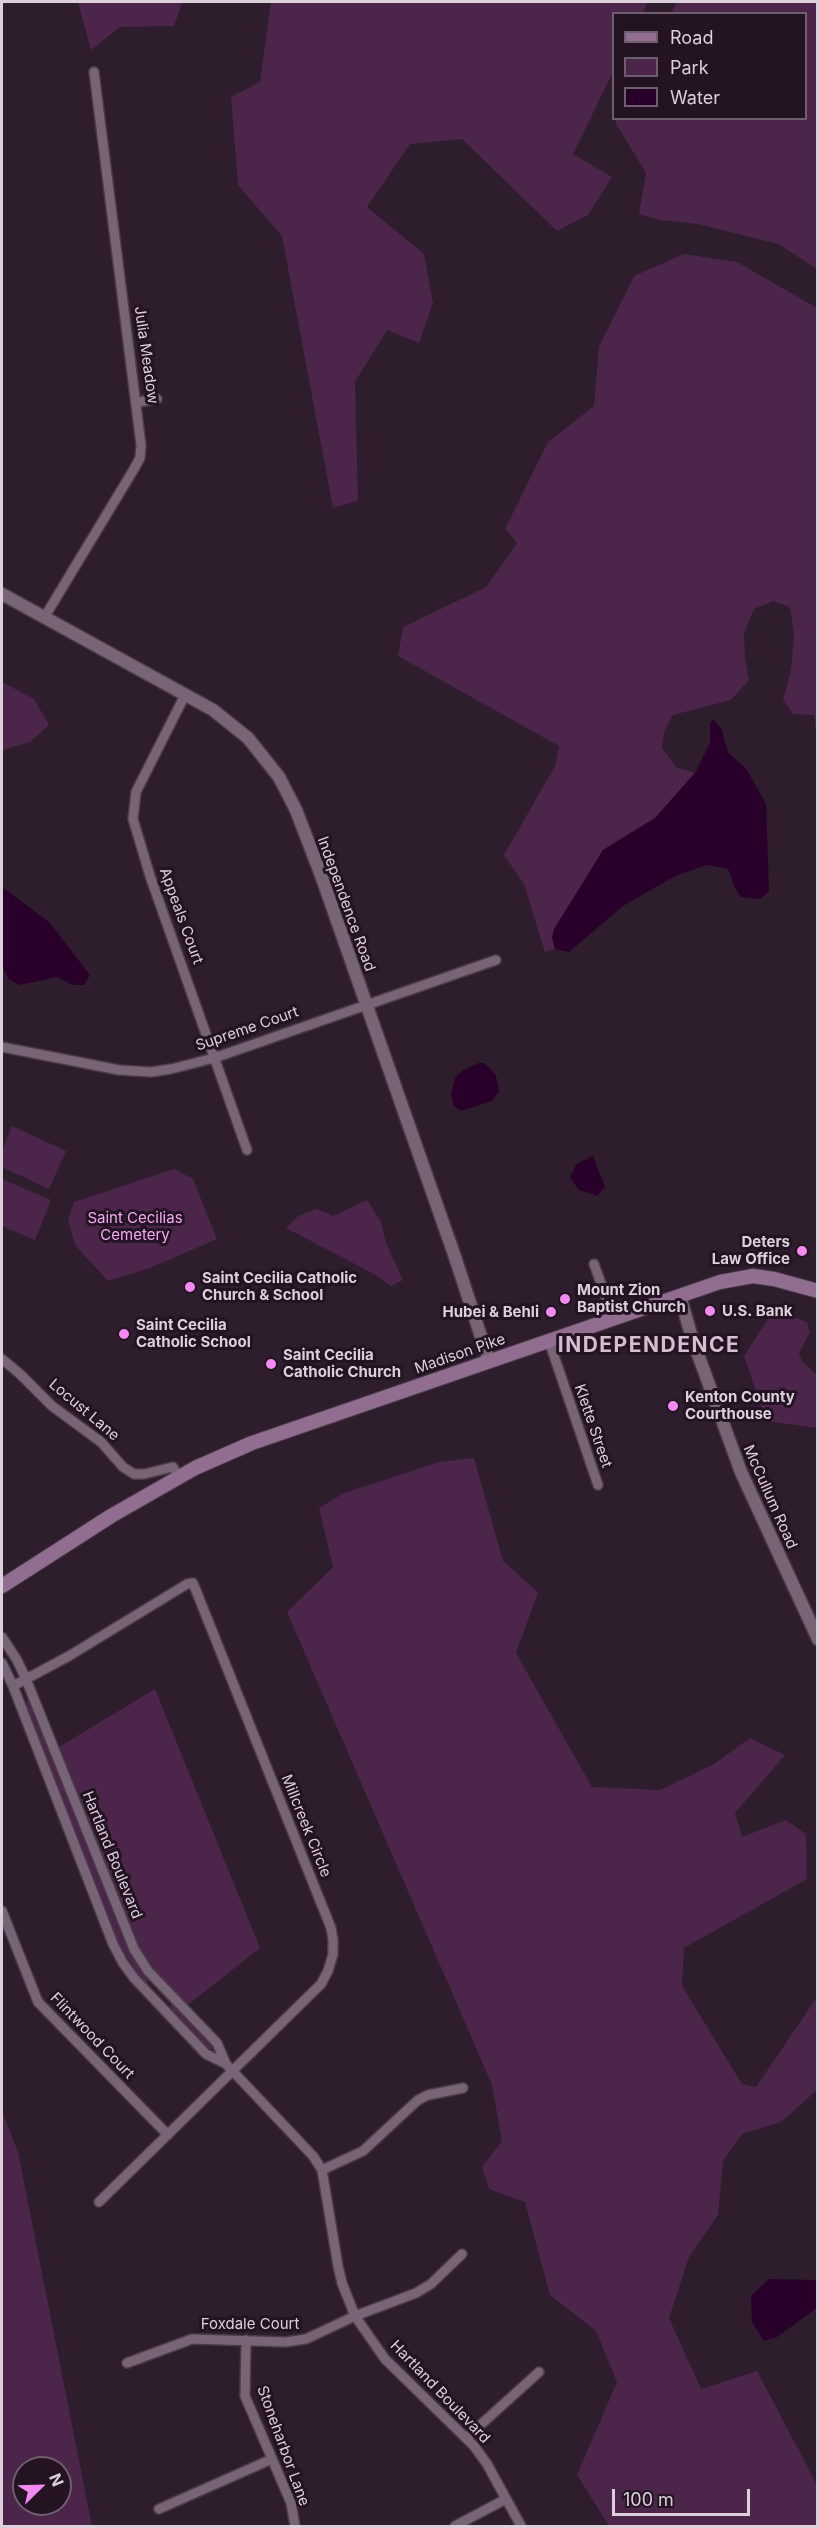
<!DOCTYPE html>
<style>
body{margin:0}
#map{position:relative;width:819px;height:2528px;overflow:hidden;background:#2d1d2d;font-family:Inter,sans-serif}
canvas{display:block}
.frame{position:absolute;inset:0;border:3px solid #dcd1db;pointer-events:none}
.legend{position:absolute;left:612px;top:12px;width:195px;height:108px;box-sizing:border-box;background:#231323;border:2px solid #6d5f6d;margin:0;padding:8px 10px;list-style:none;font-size:18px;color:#dcd1db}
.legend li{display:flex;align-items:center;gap:12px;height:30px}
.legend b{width:30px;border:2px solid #6d5f6d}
.north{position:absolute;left:12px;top:2456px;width:60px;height:60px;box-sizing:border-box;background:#231323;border:2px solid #6d5f6d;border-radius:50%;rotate:67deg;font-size:16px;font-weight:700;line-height:24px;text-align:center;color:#dcd1db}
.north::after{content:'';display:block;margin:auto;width:21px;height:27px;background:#f38af2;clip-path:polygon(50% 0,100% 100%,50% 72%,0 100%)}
.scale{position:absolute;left:612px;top:2489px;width:138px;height:27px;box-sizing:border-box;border:3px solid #dcd1db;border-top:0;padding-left:8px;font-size:18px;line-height:21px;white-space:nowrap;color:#dcd1db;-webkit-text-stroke:4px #231323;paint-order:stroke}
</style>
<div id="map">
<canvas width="819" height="2528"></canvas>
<div class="frame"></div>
<ul class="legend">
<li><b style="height:8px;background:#916d90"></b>Road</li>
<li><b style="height:16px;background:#4b264a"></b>Park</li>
<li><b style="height:16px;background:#29002a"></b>Water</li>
</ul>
<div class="north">N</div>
<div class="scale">100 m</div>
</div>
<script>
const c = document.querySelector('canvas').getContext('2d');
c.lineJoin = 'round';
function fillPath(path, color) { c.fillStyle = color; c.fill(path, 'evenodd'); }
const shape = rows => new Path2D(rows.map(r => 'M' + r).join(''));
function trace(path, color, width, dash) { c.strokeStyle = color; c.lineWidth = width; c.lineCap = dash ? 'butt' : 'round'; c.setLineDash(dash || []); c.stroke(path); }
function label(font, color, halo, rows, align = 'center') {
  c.font = font + ' Inter,sans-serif'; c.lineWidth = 6; c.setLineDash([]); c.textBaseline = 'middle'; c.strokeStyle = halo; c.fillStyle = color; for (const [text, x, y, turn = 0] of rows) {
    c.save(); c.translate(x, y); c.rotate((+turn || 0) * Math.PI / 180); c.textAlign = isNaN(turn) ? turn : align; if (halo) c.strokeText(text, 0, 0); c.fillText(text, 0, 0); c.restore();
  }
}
fillPath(shape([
 [78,2,182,2,174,26,120,27,91,50],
 [271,2,648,2,642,13,614,14,613,72,573,154,612,177,588,215,557,231,462,139,410,144,367,207,424,254,433,303,419,343,387,330,355,382,358,501,333,508,282,236,238,185,231,97,260,82],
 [677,2,817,2,817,269,778,244,698,224,660,220,639,214,646,173,615,122,617,119,806,118,806,14,671,13],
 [684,254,737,262,817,308,817,742,814,715,793,714,783,700,791,670,794,635,790,607,773,601,754,609,744,633,745,659,749,680,731,700,673,715,664,732,662,748,676,767,695,773,655,818,603,850,552,937,555,949,545,952,524,884,504,855,555,766,559,746,398,656,403,627,486,587,517,543,505,529,548,442,594,406,599,346,634,276],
 [2,682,34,699,49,725,30,742,2,750],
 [12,1126,66,1151,49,1189,2,1167,2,1150],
 [174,1169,193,1179,217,1239,150,1268,108,1281,75,1245,68,1219,74,1202],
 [2,1179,51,1200,35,1240,2,1226],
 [367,1200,381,1222,386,1243,403,1280,391,1286,374,1274,286,1228,298,1216,317,1209,333,1216],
 [791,1316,807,1322,810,1332,799,1353,802,1361,817,1375,817,1428,766,1421,744,1356,768,1319],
 [474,1458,503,1561,538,1592,516,1653,592,1787,660,1790,714,1764,750,1738,785,1755,735,1813,742,1837,786,1820,806,1834,807,1879,684,1948,682,1986,742,2084,756,2087,817,1997,817,2090,781,2122,742,2134,723,2161,718,2215,689,2257,669,2318,701,2389,757,2371,817,2485,817,2526,609,2526,577,2475,617,2382,596,2331,550,2295,525,2202,489,2189,482,2167,502,2141,492,2085,287,1612,333,1567,319,1508,344,1493,415,1470,439,1462],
 [155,1689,260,1948,184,2008,134,1949,54,1750],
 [28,1700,31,1701,119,1925,128,1945,149,1977,148,1983,144,1982,136,1971,117,1940,25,1705],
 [171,2004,174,2004,214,2046,213,2049,208,2049,170,2010],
 [2,2111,18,2152,92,2526,2,2526],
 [24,2468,60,2468,60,2504,24,2504]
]), '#4b264a');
fillPath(shape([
 [713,719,721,728,728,752,747,770,766,804,769,891,760,899,741,897,735,888,728,869,707,865,675,876,623,906,569,952,555,949,552,937,554,929,603,850,655,818,695,773,710,743,710,724],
 [2,887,49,922,90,975,84,985,73,985,57,977,19,985,9,979,2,967],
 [479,1063,484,1063,491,1069,496,1076,499,1091,492,1101,461,1111,454,1106,451,1095,455,1078,462,1071],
 [593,1156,605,1187,597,1196,579,1190,570,1178,576,1164],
 [769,2279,817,2280,817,2308,777,2337,764,2341,752,2322,751,2296]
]), '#29002a');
const minor = shape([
 [138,402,157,399],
 [44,618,134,469,140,458,141,445,94,72],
 [185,695,136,792,133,819,150,876,247,1150],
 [2,1047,119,1070,151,1072,171,1069,214,1058,496,960],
 [594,1264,614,1319],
 [549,1341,598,1485],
 [2,1359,20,1374,52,1406,101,1442,123,1467,134,1474,144,1474,173,1467,179,1477],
 [2,1637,17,1660,26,1679,134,1949,148,1971,217,2043,226,2064,313,2156,322,2170,338,2266,342,2283,355,2316,385,2359,474,2446,487,2464,521,2526],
 [2,1663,13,1686,113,1944,123,1963,134,1978,206,2054,226,2064],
 [13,1686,69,1656,187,1584,193,1583,331,1928,333,1940,333,1954,328,1971,321,1984,99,2202],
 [2,1911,38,2002,168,2135],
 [322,2170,363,2151,418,2100,428,2095,463,2088],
 [246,2340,245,2396,291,2503,295,2526],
 [127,2363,192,2339,286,2342,306,2339,355,2316,416,2293,431,2284,462,2254],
 [466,2438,539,2372],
 [159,2509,272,2459],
 [455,2526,506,2499]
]);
const tertiary = shape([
 [2,594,213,710,248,738,279,777,296,810,321,875,455,1257,489,1361],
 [680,1296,692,1338,741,1472,818,1639]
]);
const secondary = shape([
 [2,1586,111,1516,195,1468,252,1443,720,1282,753,1276,774,1279,818,1291]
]);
trace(minor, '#493c48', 12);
trace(tertiary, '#493c48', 15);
trace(secondary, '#493c48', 16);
trace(minor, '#786477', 9);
trace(tertiary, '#786477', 12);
trace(secondary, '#916d90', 14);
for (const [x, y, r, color] of [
 [802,1251,6,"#f38af2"],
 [190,1287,6,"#f38af2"],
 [565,1299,6,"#f38af2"],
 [710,1311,6,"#f38af2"],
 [551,1312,6,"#f38af2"],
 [124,1334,6,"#f38af2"],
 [271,1364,6,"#f38af2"],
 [673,1406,6,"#f38af2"]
]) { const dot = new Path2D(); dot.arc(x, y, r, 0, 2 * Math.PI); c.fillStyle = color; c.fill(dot); trace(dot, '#231323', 2); }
label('15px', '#dcd1db', '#231323', [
 ["Julia Meadow",146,355,82],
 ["Independence Road",346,904,70],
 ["Appeals Court",181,916,70],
 ["Supreme Court",247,1029,-19],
 ["Madison Pike",460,1354,-19],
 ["Locust Lane",84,1410,40],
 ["Klette Street",593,1426,71],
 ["McCullum Road",770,1497,66],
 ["Millcreek Circle",306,1826,68],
 ["Hartland Boulevard",112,1855,68],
 ["Flintwood Court",92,2036,46],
 ["Foxdale Court",250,2324],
 ["Hartland Boulevard",440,2392,46],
 ["Stoneharbor Lane",283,2446,70]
]);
label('15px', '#f4a9f2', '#231323', [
 ["Saint Cecilias",135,1218],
 ["Cemetery",135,1235]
]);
label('bold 15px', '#dcd1db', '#231323', [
 ["Deters",790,1242,"right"],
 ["Law Office",790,1259,"right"],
 ["Saint Cecilia Catholic",202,1278],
 ["Church & School",202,1295],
 ["Mount Zion",577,1290],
 ["Baptist Church",577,1307],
 ["U.S. Bank",722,1311],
 ["Hubei & Behli",539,1312,"right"],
 ["Saint Cecilia",136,1325],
 ["Catholic School",136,1342],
 ["Saint Cecilia",283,1355],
 ["Catholic Church",283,1372],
 ["Kenton County",685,1397],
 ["Courthouse",685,1414]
], 'left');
c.letterSpacing = '1.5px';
label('bold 21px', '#d4bed2', '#231323', [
 ["INDEPENDENCE",649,1346]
]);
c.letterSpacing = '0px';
</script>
